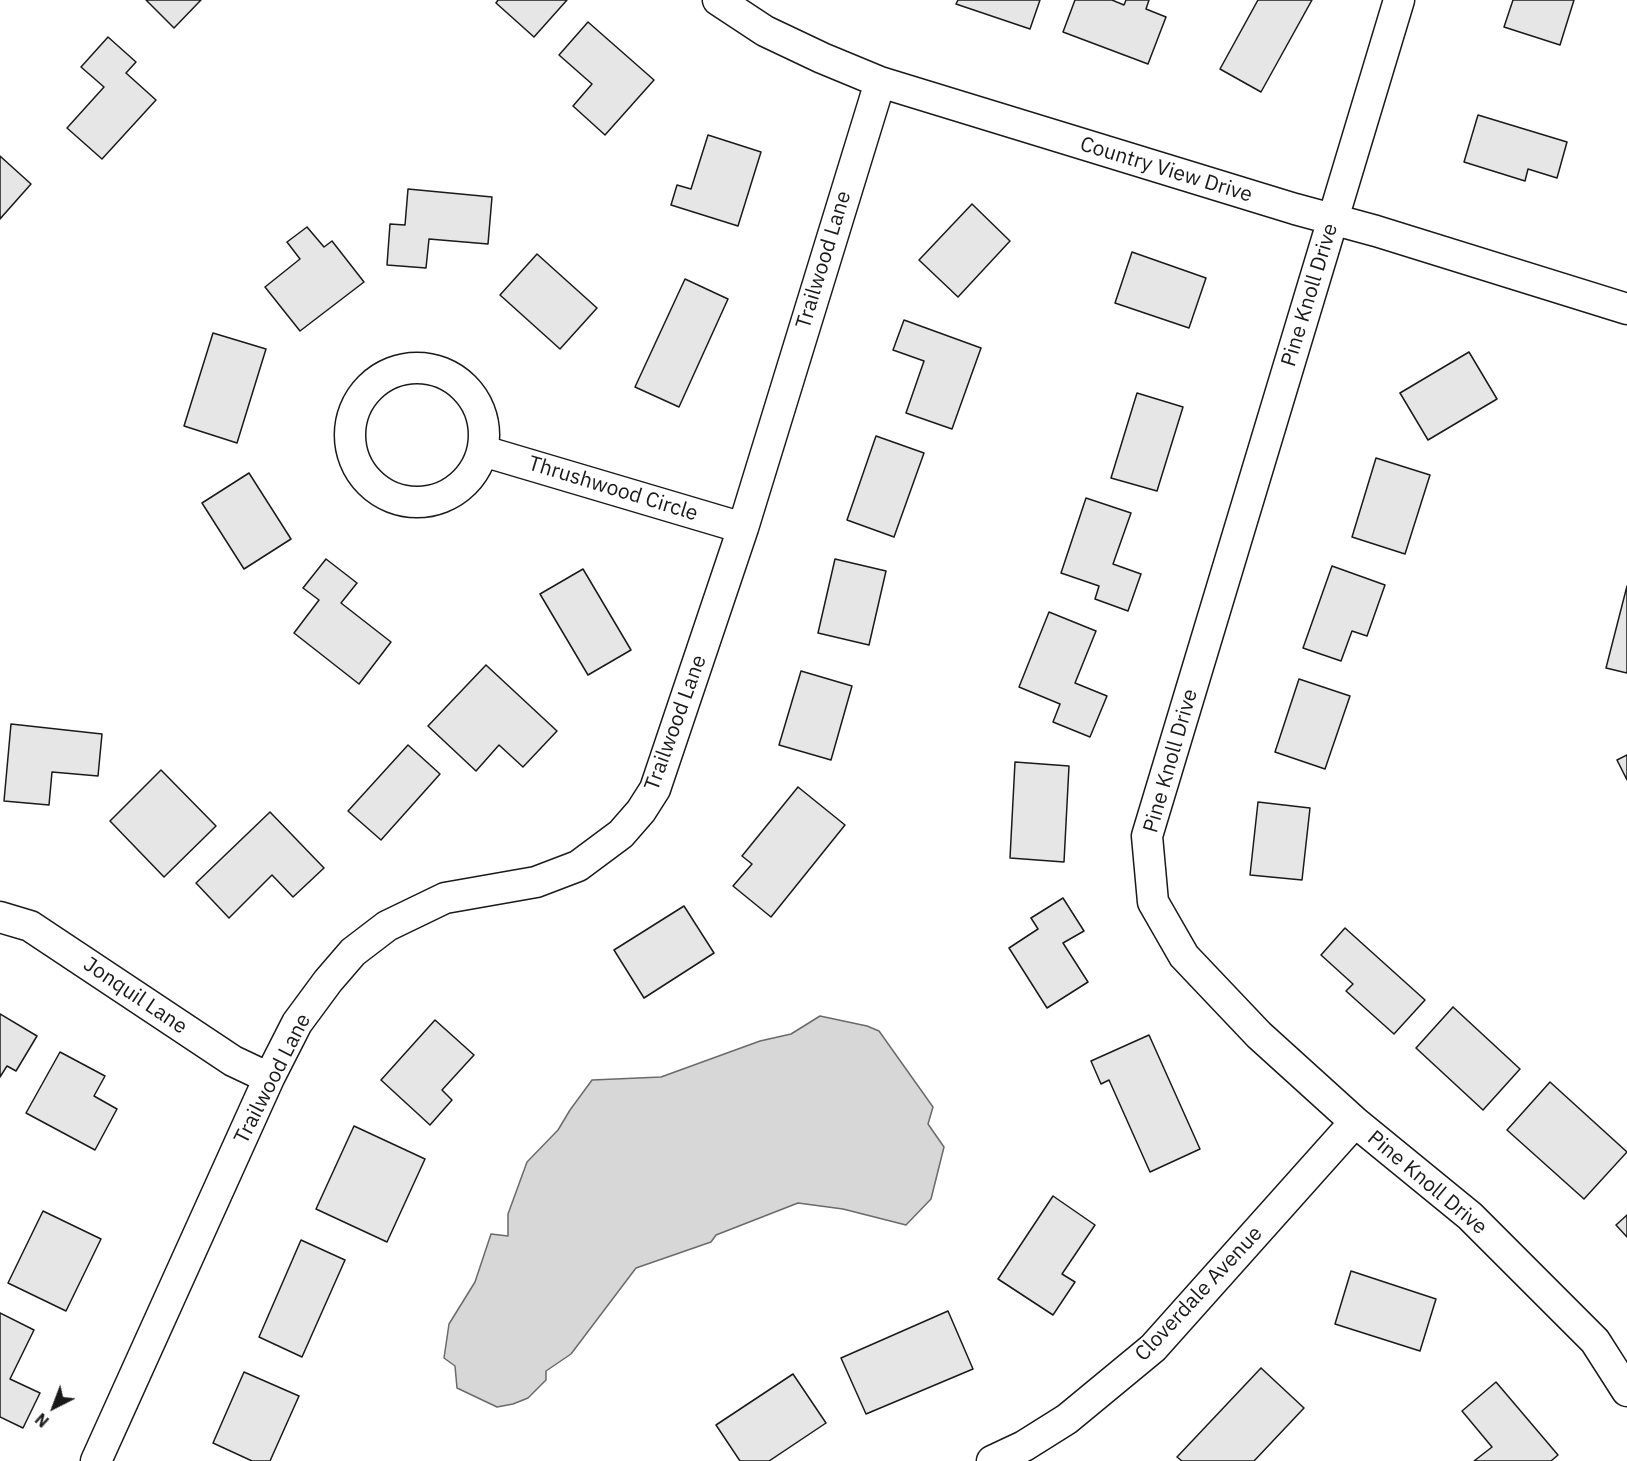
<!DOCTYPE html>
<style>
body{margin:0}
#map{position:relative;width:1627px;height:1461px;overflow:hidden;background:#fff;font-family:"IBM Plex Sans",sans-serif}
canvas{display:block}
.north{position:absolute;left:24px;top:1377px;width:60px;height:60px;-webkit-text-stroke:4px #fff;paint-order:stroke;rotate:222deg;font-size:16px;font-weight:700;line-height:24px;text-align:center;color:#1a1a1a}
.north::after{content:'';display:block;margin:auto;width:21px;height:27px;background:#1a1a1a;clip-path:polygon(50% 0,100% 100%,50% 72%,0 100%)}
</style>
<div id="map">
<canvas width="1627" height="1461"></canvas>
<div class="north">N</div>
</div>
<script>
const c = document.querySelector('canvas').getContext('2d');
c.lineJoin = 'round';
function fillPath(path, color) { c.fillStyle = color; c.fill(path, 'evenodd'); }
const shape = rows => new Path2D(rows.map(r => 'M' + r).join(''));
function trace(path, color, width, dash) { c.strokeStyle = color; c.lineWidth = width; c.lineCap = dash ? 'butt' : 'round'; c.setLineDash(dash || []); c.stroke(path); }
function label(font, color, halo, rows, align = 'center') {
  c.font = font + ' "IBM Plex Sans",sans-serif'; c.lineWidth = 4.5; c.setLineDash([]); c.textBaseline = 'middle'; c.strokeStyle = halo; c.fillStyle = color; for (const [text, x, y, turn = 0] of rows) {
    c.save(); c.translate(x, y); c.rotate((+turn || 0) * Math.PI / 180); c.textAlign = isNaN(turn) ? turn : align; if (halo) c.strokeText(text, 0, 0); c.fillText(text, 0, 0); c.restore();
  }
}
const water = shape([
 [820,1016,867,1026,879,1031,933,1107,928,1124,944,1147,931,1199,906,1225,843,1209,798,1203,716,1235,711,1242,636,1268,571,1354,546,1371,546,1380,528,1398,513,1404,497,1407,457,1388,455,1366,444,1358,449,1324,475,1282,491,1234,508,1236,508,1214,527,1162,558,1130,570,1110,592,1080,661,1077,760,1041,791,1034,820,1016]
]);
fillPath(water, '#d7d7d7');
trace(water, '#6a6a6a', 1.5);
const building = shape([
 [146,0,201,0,174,28,146,0],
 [498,0,567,0,534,37,496,3,498,0],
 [958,0,1040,0,1030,29,956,4,958,0],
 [1075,0,1112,0,1124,5,1126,0,1149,0,1146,9,1166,17,1148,64,1063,32,1075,0],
 [1258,0,1312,0,1261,92,1220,69,1258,0],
 [1513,0,1574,0,1560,45,1504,27,1513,0],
 [588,22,654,80,605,135,573,106,592,84,559,55,588,22],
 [108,37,136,62,126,73,156,100,102,159,67,128,104,87,81,67,108,37],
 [1478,115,1567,142,1557,178,1528,169,1525,181,1464,162,1478,115],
 [708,135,761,152,738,226,671,205,677,185,691,189,708,135],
 [0,156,31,184,0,219,0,156],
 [408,189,492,197,488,244,429,239,426,268,387,265,390,224,405,225,408,189],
 [972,204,1010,241,958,297,919,260,972,204],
 [307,227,324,247,332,241,364,282,300,331,265,287,300,259,287,242,307,227],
 [1132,252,1206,278,1189,328,1115,303,1132,252],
 [537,254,597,308,560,349,500,295,537,254],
 [685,279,728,299,679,407,635,387,685,279],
 [904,320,981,348,952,429,906,413,924,361,893,350,904,320],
 [213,333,266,349,237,443,184,426,213,333],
 [1469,352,1497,399,1428,440,1400,393,1469,352],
 [1137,393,1183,407,1157,491,1111,478,1137,393],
 [876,436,924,453,894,537,847,520,876,436],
 [1376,458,1430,475,1405,554,1352,537,1376,458],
 [249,473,291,539,244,569,202,503,249,473],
 [1086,498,1131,513,1113,564,1141,574,1128,611,1095,599,1099,586,1061,573,1086,498],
 [326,559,357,583,341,603,391,642,359,684,294,633,319,600,303,588,326,559],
 [835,559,886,571,869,645,818,633,835,559],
 [1332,566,1385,585,1367,636,1352,631,1341,661,1303,648,1332,566],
 [583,569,631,650,588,675,540,594,583,569],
 [1627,586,1627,673,1606,668,1627,586],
 [1049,612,1096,631,1075,683,1107,696,1090,737,1053,722,1060,704,1019,687,1049,612],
 [486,665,557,731,523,767,499,745,476,771,428,726,486,665],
 [801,671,852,686,831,760,779,745,801,671],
 [1299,679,1350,696,1325,769,1275,752,1299,679],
 [11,724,102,734,98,776,52,772,49,805,4,801,11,724],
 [408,745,440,774,381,840,348,811,408,745],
 [1627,755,1627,780,1617,760,1627,755],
 [1015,762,1069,766,1064,862,1010,858,1015,762],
 [161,770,216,826,164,877,110,821,161,770],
 [798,787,845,825,771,917,733,886,752,864,742,856,798,787],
 [1258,802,1310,808,1302,880,1250,875,1258,802],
 [270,812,324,868,293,897,272,875,229,918,196,883,270,812],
 [1063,898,1084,931,1063,943,1088,982,1047,1008,1009,948,1038,929,1031,918,1063,898],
 [684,906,714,953,644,998,614,950,684,906],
 [1345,928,1425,1000,1394,1034,1346,991,1353,984,1321,955,1345,928],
 [1453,1007,1520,1069,1483,1110,1416,1048,1453,1007],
 [0,1014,37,1036,16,1071,7,1066,0,1077,0,1014],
 [435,1020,474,1055,442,1090,452,1100,430,1125,381,1080,435,1020],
 [1149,1035,1200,1149,1150,1172,1109,1080,1101,1084,1091,1061,1149,1035],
 [60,1052,105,1076,94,1096,117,1109,95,1150,26,1113,60,1052],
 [1550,1082,1627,1152,1584,1199,1507,1130,1550,1082],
 [354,1126,425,1159,387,1242,316,1209,354,1126],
 [1053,1196,1095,1225,1062,1274,1075,1282,1053,1315,998,1279,1053,1196],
 [43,1211,101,1239,66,1311,8,1283,43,1211],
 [1627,1215,1627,1237,1616,1225,1627,1215],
 [301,1240,345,1260,302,1357,259,1337,301,1240],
 [1351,1271,1436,1299,1420,1351,1335,1324,1351,1271],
 [948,1311,973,1369,866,1414,841,1358,948,1311],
 [0,1313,34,1330,10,1379,40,1393,23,1428,0,1417,0,1313],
 [1261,1368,1304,1408,1254,1461,1182,1461,1177,1457,1261,1368],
 [244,1372,299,1396,270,1461,252,1461,213,1443,244,1372],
 [793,1374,826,1423,769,1461,740,1461,716,1425,793,1374],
 [1496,1382,1558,1455,1551,1461,1474,1461,1492,1447,1462,1411,1496,1382]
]);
fillPath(building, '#e6e6e6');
trace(building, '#1a1a1a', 1.5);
const minor = shape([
 [718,0,765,31,822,58,880,82,1295,209,1376,231,1627,309],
 [1399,0,1147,836,1153,902,1184,956,1259,1035,1355,1122,1470,1216,1595,1341,1627,1391],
 '350 435a67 67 0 1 1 134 0a67 67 0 1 1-134 0Z',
 [483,451,743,528],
 [0,917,30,926,233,1061,269,1078],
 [96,1461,269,1078,297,1023,328,981,353,952,387,926,445,898,536,882,578,866,621,834,641,811,655,789,743,528,880,82],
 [992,1461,1024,1446,1067,1419,1153,1348,1355,1122]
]);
trace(minor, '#1a1a1a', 33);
trace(minor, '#fff', 30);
label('21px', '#1a1a1a', '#fff', [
 ["Country View Drive",1166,170,17],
 ["Trailwood Lane",824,260,-73],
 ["Pine Knoll Drive",1310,295,-73],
 ["Thrushwood Circle",613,489,17],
 ["Trailwood Lane",676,723,-70],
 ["Pine Knoll Drive",1171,761,-74],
 ["Jonquil Lane",135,996,34],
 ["Trailwood Lane",273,1079,-63],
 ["Pine Knoll Drive",1427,1183,40],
 ["Cloverdale Avenue",1199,1294,-47]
]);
</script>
